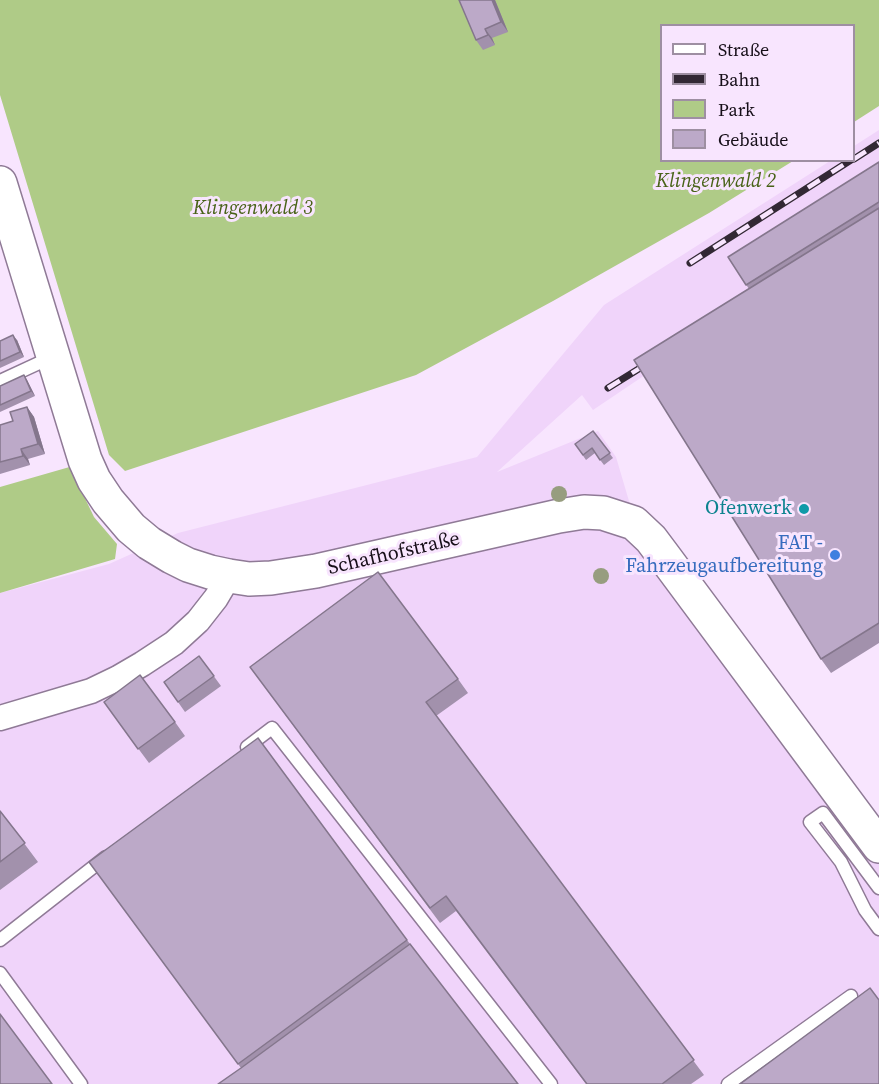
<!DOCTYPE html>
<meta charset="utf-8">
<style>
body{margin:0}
#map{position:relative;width:879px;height:1084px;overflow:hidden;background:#f8e5fe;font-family:"Source Serif 4",serif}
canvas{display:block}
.legend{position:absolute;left:660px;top:24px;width:195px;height:138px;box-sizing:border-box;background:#f8e5fe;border:2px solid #9e8fa2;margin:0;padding:8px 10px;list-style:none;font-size:18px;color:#160e18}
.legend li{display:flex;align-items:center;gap:12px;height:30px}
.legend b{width:30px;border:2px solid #9e8fa2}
</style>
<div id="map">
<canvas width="879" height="1084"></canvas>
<ul class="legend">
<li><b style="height:8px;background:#fff"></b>Straße</li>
<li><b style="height:8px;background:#322834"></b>Bahn</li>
<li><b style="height:16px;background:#afcb87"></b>Park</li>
<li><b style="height:16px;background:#bca9c8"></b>Gebäude</li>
</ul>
</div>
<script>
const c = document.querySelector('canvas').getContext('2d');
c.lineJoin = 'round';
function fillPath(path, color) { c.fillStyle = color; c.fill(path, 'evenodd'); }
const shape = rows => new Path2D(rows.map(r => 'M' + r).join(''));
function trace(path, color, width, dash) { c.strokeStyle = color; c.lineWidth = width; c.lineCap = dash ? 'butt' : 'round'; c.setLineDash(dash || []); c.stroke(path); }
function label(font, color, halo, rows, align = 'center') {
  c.font = font + ' "Source Serif 4",serif'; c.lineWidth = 6; c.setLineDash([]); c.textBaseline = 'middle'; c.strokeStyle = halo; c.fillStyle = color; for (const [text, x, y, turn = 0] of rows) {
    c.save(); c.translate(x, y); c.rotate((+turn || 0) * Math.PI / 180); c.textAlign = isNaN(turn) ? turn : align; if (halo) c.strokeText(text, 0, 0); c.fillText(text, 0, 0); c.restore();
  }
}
fillPath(shape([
 [879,130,879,229,645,375,593,410,582,395,497,472,598,431,616,457,639,535,879,859,879,1084,0,1084,0,593,109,564,178,533,477,457,604,305,830,161,854,160,854,146]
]), '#f0d4fa');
fillPath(shape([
 [0,0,879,0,879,106,854,122,854,26,662,26,662,160,793,161,709,213,553,301,416,375,125,471,109,455,0,95],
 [73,466,82,492,94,517,117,544,115,559,0,593,0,487]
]), '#afcb87');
const lane = shape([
 [0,381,52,357],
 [247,747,272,728,551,1084],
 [879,888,823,813,810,822,841,862,865,910,879,929],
 [0,940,106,857],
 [0,973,81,1084],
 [728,1084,851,996]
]);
const street = shape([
 [0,718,91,691,118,678,142,664,174,643,198,621,216,598,229,576]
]);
const secondary = shape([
 [0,183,85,460,94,480,108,501,131,528,149,543,172,557,188,565,210,572,229,576,249,579,271,578,316,571,559,516,584,512,603,513,634,523,651,539,663,555,879,846]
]);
trace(lane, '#8f7a96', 15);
trace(street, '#8f7a96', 27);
trace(secondary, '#8f7a96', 36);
trace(lane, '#fff', 12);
trace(street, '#fff', 24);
trace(secondary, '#fff', 33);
const rail = shape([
 [854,159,879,143],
 [690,263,851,160],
 [608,388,653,360]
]);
trace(rail, '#322834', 7);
trace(rail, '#f8e5fe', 4.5, [14]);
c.fillStyle = '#979d7f';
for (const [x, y] of [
 [559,494],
 [601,576]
]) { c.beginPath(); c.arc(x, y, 8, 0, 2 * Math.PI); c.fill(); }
fillPath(shape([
 [459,0,495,0,508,32,492,38,495,45,483,50,476,40],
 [879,162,879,643,831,673,821,659,749,289,728,257],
 [17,340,24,357,0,368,0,341],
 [24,375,27,380,35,396,0,412,0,386],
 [27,407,34,417,45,454,28,459,30,465,0,474,0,425,13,421],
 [593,431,613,458,604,465,595,453,586,460,575,444],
 [199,656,221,686,185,712,164,682],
 [250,667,458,679,468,693,436,716,704,1075,691,1084,586,1084,456,911,440,923],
 [114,716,175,722,185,736,149,763],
 [258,738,410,944,241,1068,89,862],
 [0,811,38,862,0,890]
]), '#a291ac');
fillPath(shape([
 [492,0,495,0,508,32,501,22],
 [485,29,492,38,495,45,488,35],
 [13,335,17,340,24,357,20,352],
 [24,375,27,380,35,396,31,391],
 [27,407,34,417,45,454,38,444],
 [21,449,28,459,30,465,23,456]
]), '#84768c');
const building = shape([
 [459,0,492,0,501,22,485,29,488,35,476,40,459,0],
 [879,162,879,202,746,285,728,257,879,162],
 [879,208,879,623,821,659,634,360,879,208],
 [13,335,20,352,0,361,0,341,13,335],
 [24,375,31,391,0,405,0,386,24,375],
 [27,407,38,444,21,449,23,456,0,462,0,425,13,421,10,412,27,407],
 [593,431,610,453,600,460,592,448,583,455,575,444,593,431],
 [378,572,458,679,426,702,694,1060,662,1084,587,1084,446,896,430,908,250,667,378,572],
 [199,656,214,676,178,702,164,682,199,656],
 [140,675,175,722,138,749,104,702,140,675],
 [258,738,407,940,238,1064,89,862,258,738],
 [0,811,25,843,0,862,0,811],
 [410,944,518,1084,218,1084,241,1068,410,944],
 [870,988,879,1000,879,1084,740,1084,870,988],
 [0,1014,52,1084,0,1084,0,1014]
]);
fillPath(building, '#bca9c8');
trace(building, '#84768c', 1.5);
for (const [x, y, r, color] of [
 [804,509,6,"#0f9aa8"],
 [835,555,6,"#3f7fe0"]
]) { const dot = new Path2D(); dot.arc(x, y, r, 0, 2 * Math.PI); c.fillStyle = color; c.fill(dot); trace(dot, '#f8e5fe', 2); }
label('italic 20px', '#486217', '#f8e5fe', [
 ["Klingenwald 2",716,182],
 ["Klingenwald 3",253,209]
]);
label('20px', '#0d838f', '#f8e5fe', [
 ["Ofenwerk",792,509]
], 'right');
label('20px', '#366cbe', '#f8e5fe', [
 ["FAT -",823,544],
 ["Fahrzeugaufbereitung",823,567]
], 'right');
label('20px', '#160e18', '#f8e5fe', [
 ["Schafhofstraße",394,554,-13]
]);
</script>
